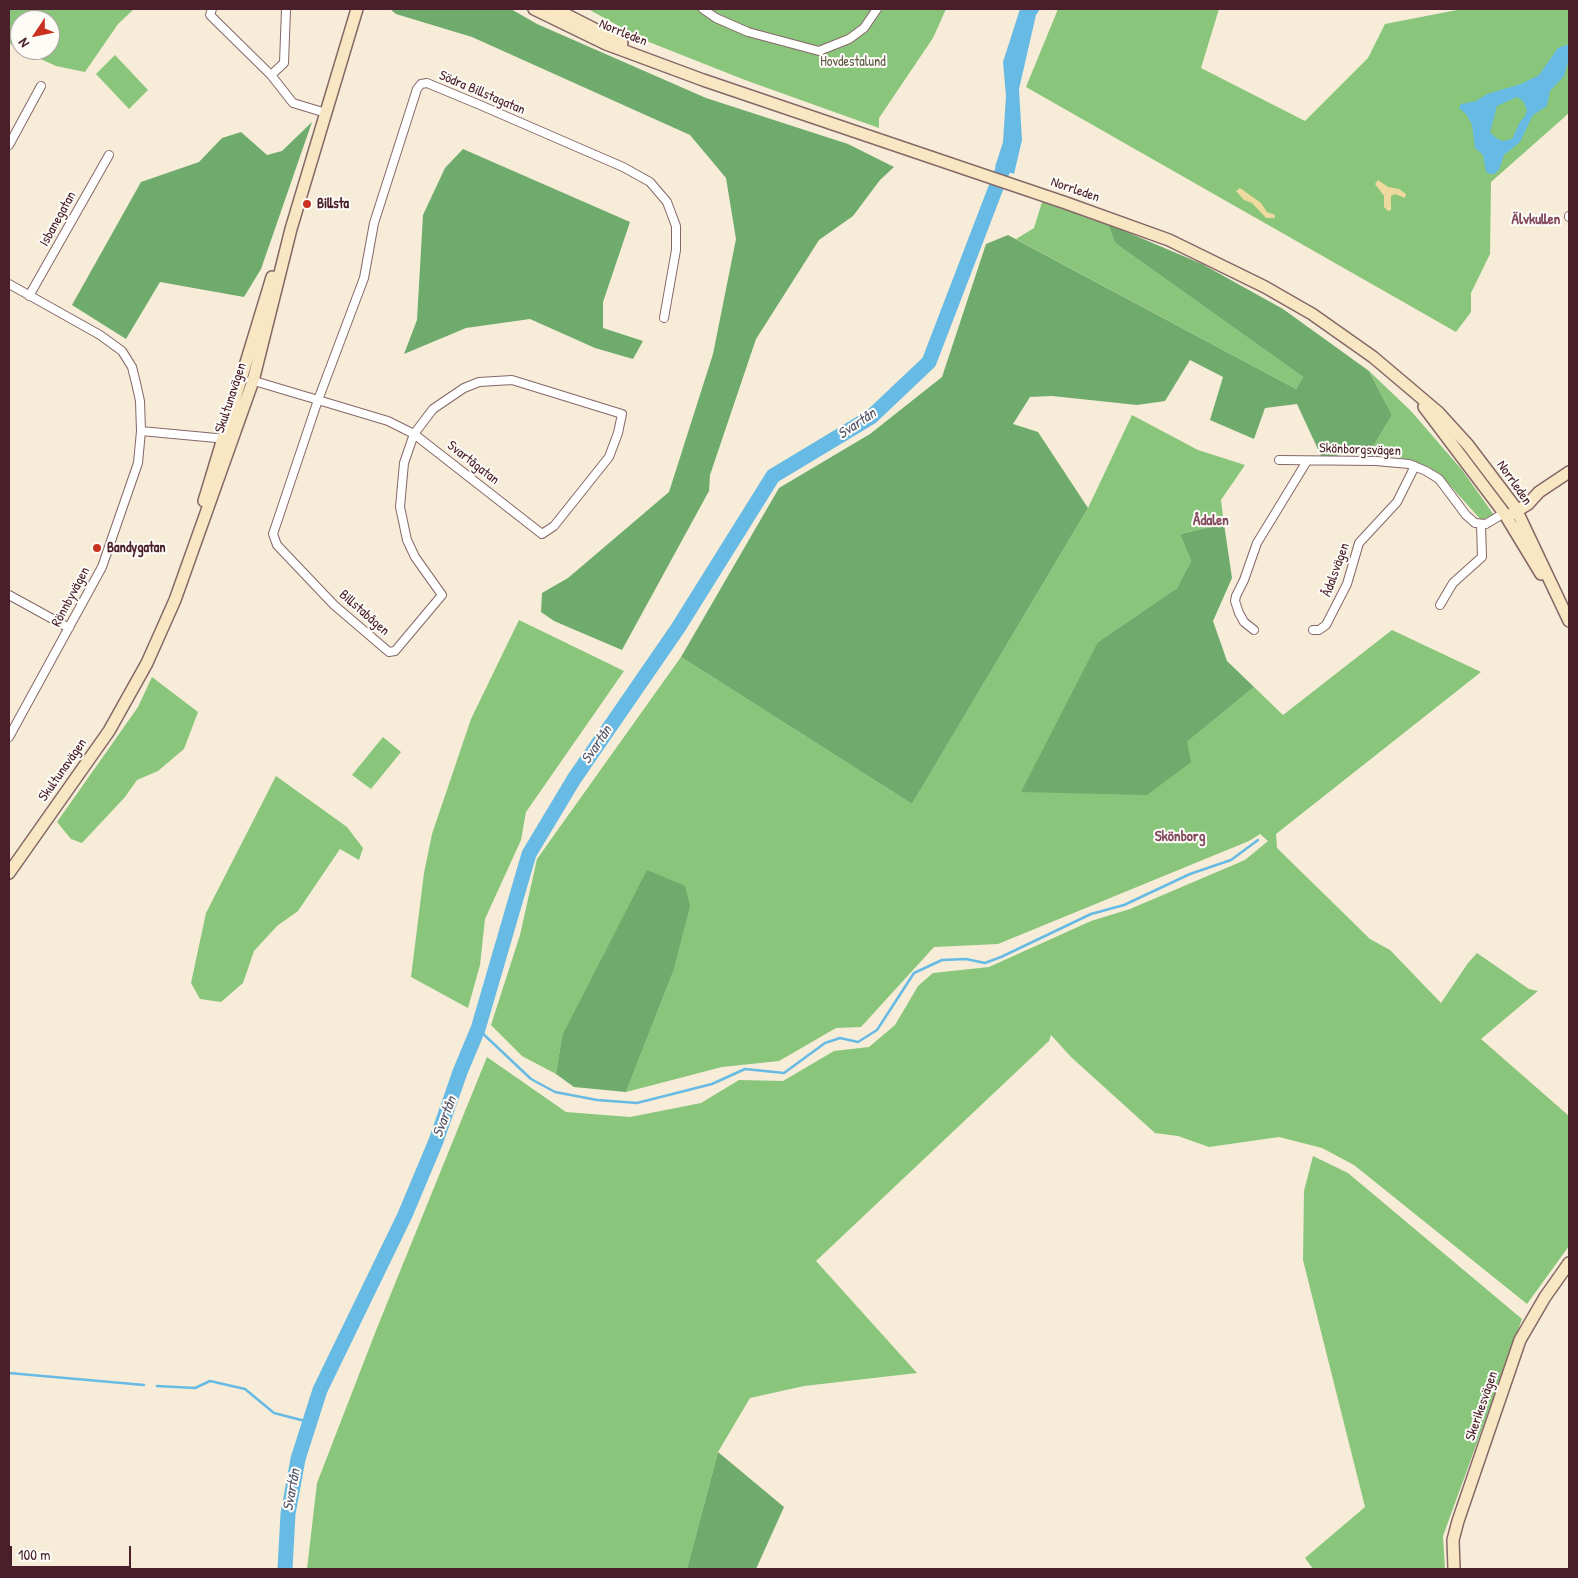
<!DOCTYPE html>
<meta charset="utf-8">
<style>
body{margin:0}
#map{position:relative;width:1578px;height:1578px;overflow:hidden;background:#f6ecd8;font-family:"Patrick Hand",sans-serif}
canvas{display:block}
.frame{position:absolute;inset:0;border:10px solid #4a1f2b;pointer-events:none}
.north{position:absolute;left:10px;top:10px;width:50px;height:50px;box-sizing:border-box;background:#fdfcf7;border:1px solid #b5a4a5;border-radius:50%;rotate:236deg;font-size:14px;font-weight:700;line-height:20px;text-align:center;color:#4a1f2b}
.north::after{content:'';display:block;margin:auto;width:18px;height:22px;background:#c8321e;clip-path:polygon(50% 0,100% 100%,50% 72%,0 100%)}
.scale{position:absolute;left:10px;top:1546px;width:121px;height:22px;box-sizing:border-box;border:2px solid #4a1f2b;border-top:0;padding-left:6px;font-size:15px;line-height:18px;white-space:nowrap;color:#4a1f2b;-webkit-text-stroke:4px #fdfcf7;paint-order:stroke}
</style>
<div id="map">
<canvas width="1578" height="1578"></canvas>
<div class="frame"></div>
<div class="north">N</div>
<div class="scale">100 m</div>
</div>
<script>
const c = document.querySelector('canvas').getContext('2d');
c.lineJoin = 'round';
function fillPath(path, color) { c.fillStyle = color; c.fill(path, 'evenodd'); }
const shape = rows => new Path2D(rows.map(r => 'M' + r).join(''));
function trace(path, color, width, dash) { c.strokeStyle = color; c.lineWidth = width; c.lineCap = dash ? 'butt' : 'round'; c.setLineDash(dash || []); c.stroke(path); }
function label(font, color, halo, rows, align = 'center') {
  c.font = font + ' "Patrick Hand",sans-serif'; c.lineWidth = 4; c.setLineDash([]); c.textBaseline = 'middle'; c.strokeStyle = halo; c.fillStyle = color; for (const [text, x, y, turn = 0] of rows) {
    c.save(); c.translate(x, y); c.rotate((+turn || 0) * Math.PI / 180); c.textAlign = isNaN(turn) ? turn : align; if (halo) c.strokeText(text, 0, 0); c.fillText(text, 0, 0); c.restore();
  }
}
fillPath(shape([
 [9,9,134,9,118,24,85,72,56,66,21,50,50,50,50,20,20,20,20,50,9,43],
 [588,9,946,9,933,38,879,118,879,128,745,80,644,40],
 [1058,9,1219,9,1201,68,1305,121,1368,58,1385,24,1462,9,1569,9,1569,113,1491,182,1490,254,1471,293,1471,312,1456,332,1026,87],
 [115,55,148,90,129,109,96,74],
 [1042,202,1108,224,1115,243,1303,377,1296,389,1016,239,1034,228],
 [1369,371,1411,411,1462,470,1494,515,1481,520,1439,473,1396,456,1372,457,1371,450,1392,415],
 [1132,415,1198,450,1245,465,1221,500,1224,524,1180,534,1191,561,1177,588,1098,642,1187,742,1254,687,1283,715,1392,630,1481,672,1276,834,1277,848,1370,939,1390,950,1441,1003,1468,963,1477,953,1529,989,1538,991,1481,1039,1569,1116,1569,1246,1527,1304,1354,1165,1322,1148,1279,1137,1209,1147,1178,1136,1155,1133,1071,1057,1051,1035,1049,1041,816,1261,917,1373,804,1386,750,1398,718,1452,687,1569,307,1569,317,1483,377,1328,487,1057,566,1112,630,1117,701,1103,739,1080,783,1081,834,1051,869,1047,895,1025,918,986,933,973,989,967,1091,921,1130,909,1245,860,1268,841,1260,834,1249,841,998,944,934,947,861,1027,836,1028,779,1061,722,1067,626,1092,673,972,562,1036,556,1074,522,1056,491,1025,520,935,537,859,681,657,912,804,1088,508],
 [519,620,624,671,526,812,521,840,485,919,480,965,468,1008,411,977,424,873,432,834,471,719],
 [152,677,198,712,184,749,158,771,137,780,125,797,82,843,71,839,57,822,138,707],
 [383,737,401,752,371,789,352,775],
 [276,776,347,827,363,848,359,860,340,849,298,911,277,926,254,951,243,983,221,1002,200,999,191,983,206,913],
 [1313,1156,1348,1173,1522,1319,1443,1536,1445,1569,1313,1569,1305,1558,1365,1507,1303,1260,1304,1191]
]), '#89c67c');
fillPath(shape([
 [390,9,511,9,537,24,706,98,848,144,894,167,880,180,853,216,819,240,756,339,710,475,709,491,622,650,554,621,541,612,542,593,568,578,669,492,713,354,736,239,726,178,690,135,472,37,396,14],
 [312,122,261,269,244,297,160,282,126,339,72,305,141,182,199,162,222,138,241,132,267,155,282,151],
 [463,149,630,222,603,302,603,328,643,341,633,359,595,348,530,319,466,328,404,354,417,320,423,215,445,168],
 [1108,224,1202,264,1283,309,1369,371,1392,415,1371,450,1322,458,1297,404,1265,408,1254,439,1210,420,1223,377,1190,360,1165,401,1137,405,1052,396,1030,397,1013,424,1038,432,1088,508,912,804,681,657,779,488,870,434,942,377,986,244,1008,235,1296,389,1303,377,1115,243],
 [1224,524,1232,578,1213,621,1227,661,1254,687,1187,742,1191,762,1147,795,1021,792,1098,642,1177,588,1191,561,1180,534],
 [647,870,685,886,690,906,673,972,626,1092,574,1087,556,1074,562,1036],
 [718,1452,784,1507,756,1569,687,1569]
]), '#6eab6c');
fillPath(shape([
 [1378,180,1388,187,1399,189,1406,194,1405,198,1395,194,1391,196,1391,210,1388,211,1384,207,1384,196,1375,184],
 [1240,188,1261,203,1267,212,1275,215,1275,218,1266,218,1252,203,1244,200,1236,191]
]), '#eeda9e');
fillPath(shape([
 [1020,9,1040,9,1036,15,1019,89,1022,140,1014,174,995,167,1003,142,1006,96,1003,62],
 [1569,44,1569,59,1564,76,1550,91,1547,106,1533,115,1520,142,1504,155,1499,170,1494,174,1490,174,1486,172,1483,155,1475,148,1472,125,1467,115,1459,108,1461,104,1476,101,1487,94,1521,84,1539,75,1558,48],
 [1517,97,1523,101,1527,110,1525,116,1520,122,1512,139,1503,141,1496,138,1490,132,1497,106]
]), '#67bae3');
trace(shape([
 [478,1029,531,1079,555,1092,597,1100,637,1103,712,1084,745,1069,784,1073,825,1043,840,1038,858,1042,877,1030,914,973,942,960,966,959,985,963,1001,957,1091,914,1124,905,1190,874,1231,860,1258,840],
 [9,1373,144,1385],
 [157,1386,195,1388,210,1381,245,1389,274,1413,309,1422]
]), '#67bae3', 2.5);
trace(shape([
 [285,1569,288,1514,298,1459,320,1390,405,1215,436,1141,460,1072,478,1029,529,854,574,779,678,628,773,476,871,417,929,362,1010,151]
]), '#67bae3', 15);
const street = shape([
 [212,9,210,15,216,21,271,75,293,103,326,113],
 [703,9,716,18,748,32,819,51,849,39,864,28,877,9],
 [271,75,284,63,286,9],
 [9,145,41,86],
 [1569,217,1569,216],
 [9,284,100,335,122,351,132,367,136,383,140,401,141,431,138,463,102,567,9,737],
 [29,296,109,155],
 [251,380,318,400,388,421,414,434,542,534,554,526,609,457,618,433,622,414,512,380,479,382,464,388,433,409,414,434,404,463,400,507,407,540,415,557,442,595,395,651,389,652,334,605,277,545,273,534,318,400,364,278,374,223,417,89,421,84,427,83,480,105,623,167,650,182,667,202,676,226,676,250,664,318],
 [141,431,227,439],
 [1279,460,1376,461,1409,464,1426,471,1439,479,1466,515,1475,523,1486,524,1504,513],
 [9,595,69,628],
 [1440,605,1453,583,1482,557,1481,524],
 [1254,630,1244,622,1239,613,1235,601,1236,596,1244,580,1257,543,1307,461],
 [1313,630,1319,630,1326,625,1347,584,1359,543,1397,502,1415,466]
]);
const secondary = shape([
 [534,9,606,44,703,80,1066,203,1169,240,1265,287,1312,314,1373,357,1438,412,1468,445,1515,507,1569,621],
 [555,9,622,43],
 [1424,407,1504,513,1541,574],
 [204,501,272,277],
 [1510,515,1528,504,1539,492,1569,472],
 [9,873,109,731,147,663,175,600,253,381,291,229,357,9],
 [1454,1569,1453,1540,1458,1521,1520,1340,1545,1297,1569,1263]
]);
trace(street, '#866768', 10);
trace(secondary, '#866768', 14);
trace(street, '#fff', 8);
trace(secondary, '#f9e7c3', 11);
for (const [x, y, r, color] of [
 [307,204,5,"#c8321e"],
 [97,548,5,"#c8321e"]
]) { const dot = new Path2D(); dot.arc(x, y, r, 0, 2 * Math.PI); c.fillStyle = color; c.fill(dot); trace(dot, '#fdfcf7', 2); }
label('14px', '#4a1f2b', '#fdfcf7', [
 ["Norrleden",623,33,22],
 ["Södra Billstagatan",482,93,23],
 ["Norrleden",1075,190,19],
 ["Isbanegatan",58,219,-61],
 ["Skultunavägen",231,398,-72],
 ["Skönborgsvägen",1360,450,2],
 ["Svartågatan",473,463,38],
 ["Norrleden",1514,483,55],
 ["Ådalsvägen",1336,570,-70],
 ["Rönnbyvägen",71,597,-62],
 ["Billstabågen",364,613,41],
 ["Skultunavägen",63,770,-55],
 ["Skerikesvägen",1482,1406,-71]
]);
label('14px', '#605947', '#fdfcf7', [
 ["Hovdestalund",853,62]
]);
label('bold 14px', '#4a1f2b', '#fdfcf7', [
 ["Billsta",317,204],
 ["Bandygatan",107,548]
], 'left');
label('bold 15px', '#844c60', '#fdfcf7', [
 ["Älvkullen",1536,220],
 ["Ådalen",1211,521],
 ["Skönborg",1180,837]
]);
label('italic 15px', '#54556b', '#fdfcf7', [
 ["Svartån",857,424,-34],
 ["Svartån",597,745,-56],
 ["Svartån",445,1117,-69],
 ["Svartån",292,1490,-80]
]);
</script>
